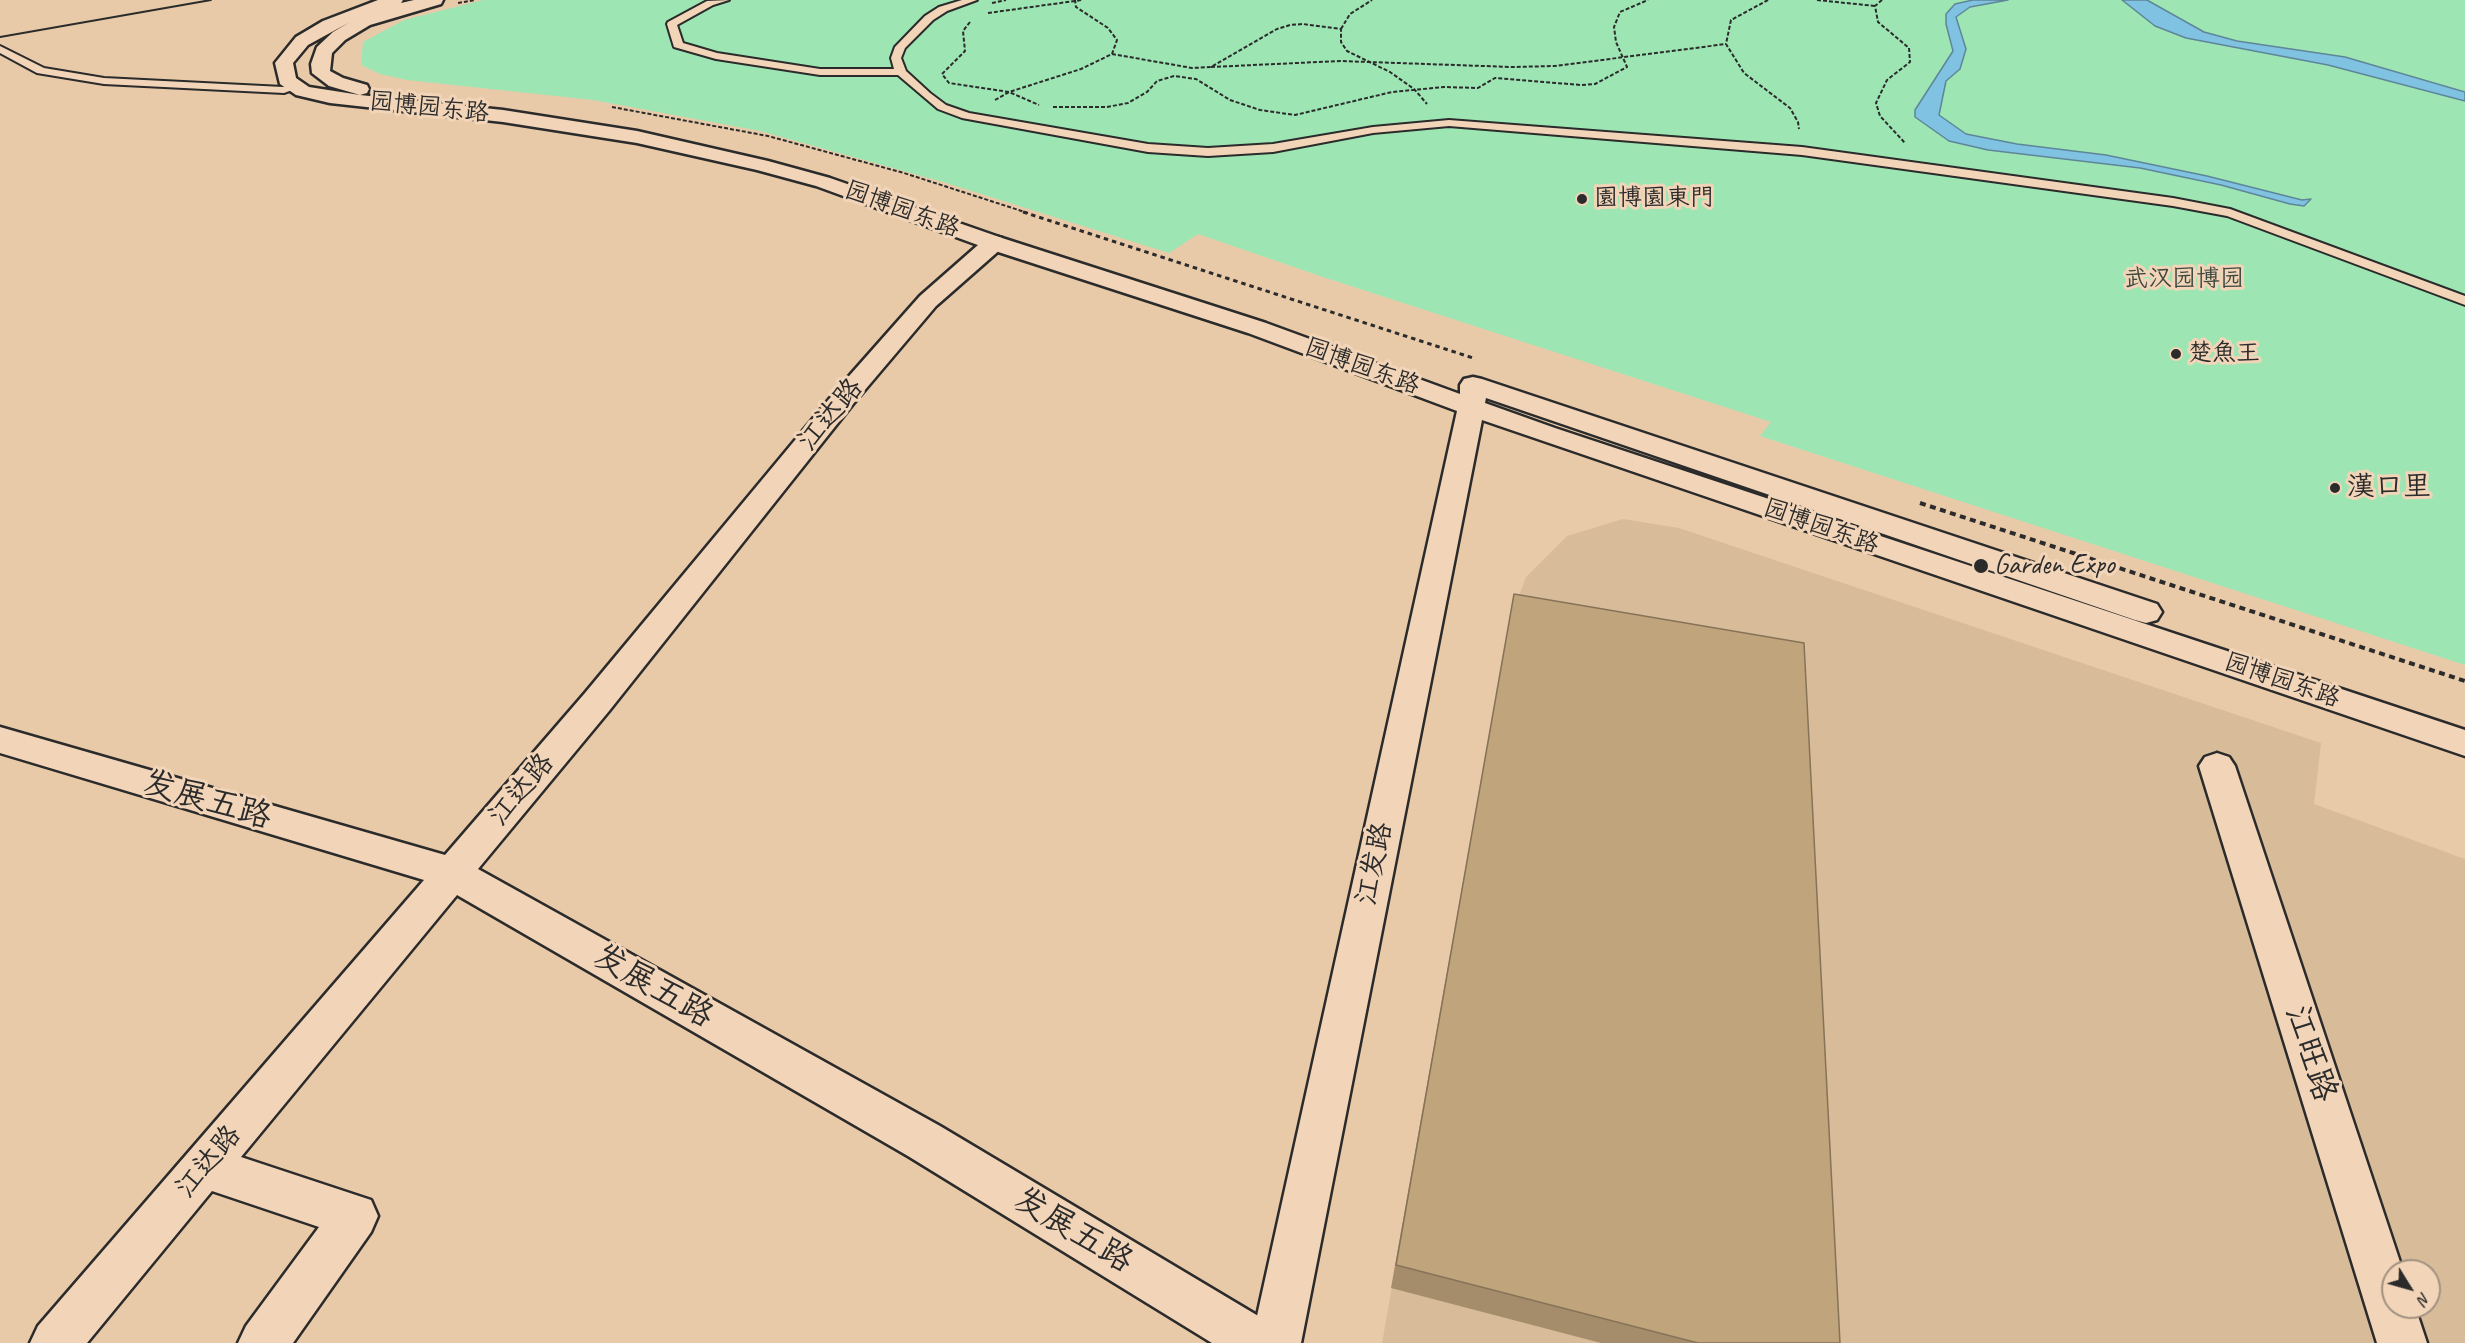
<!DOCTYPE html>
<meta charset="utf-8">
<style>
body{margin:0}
#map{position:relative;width:2465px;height:1343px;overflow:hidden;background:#e8caa9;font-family:Caveat,sans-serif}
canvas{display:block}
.north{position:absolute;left:2381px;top:1259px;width:60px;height:60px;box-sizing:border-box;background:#f2d5b8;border:2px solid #a29180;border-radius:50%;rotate:127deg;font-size:16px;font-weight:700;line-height:24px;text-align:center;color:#2b2b2b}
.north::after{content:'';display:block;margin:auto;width:21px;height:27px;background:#2b2b2b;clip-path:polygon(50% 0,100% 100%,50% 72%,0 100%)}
</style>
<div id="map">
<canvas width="2465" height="1343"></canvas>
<div class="north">N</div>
</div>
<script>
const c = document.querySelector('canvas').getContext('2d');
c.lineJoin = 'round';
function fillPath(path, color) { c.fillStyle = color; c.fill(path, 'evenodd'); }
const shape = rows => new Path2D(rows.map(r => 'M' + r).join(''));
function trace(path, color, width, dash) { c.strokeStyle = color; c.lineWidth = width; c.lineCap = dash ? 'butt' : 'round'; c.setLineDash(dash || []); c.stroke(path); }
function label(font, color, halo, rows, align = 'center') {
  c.font = font + ' Caveat,"LXGW WenKai TC",sans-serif'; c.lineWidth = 6; c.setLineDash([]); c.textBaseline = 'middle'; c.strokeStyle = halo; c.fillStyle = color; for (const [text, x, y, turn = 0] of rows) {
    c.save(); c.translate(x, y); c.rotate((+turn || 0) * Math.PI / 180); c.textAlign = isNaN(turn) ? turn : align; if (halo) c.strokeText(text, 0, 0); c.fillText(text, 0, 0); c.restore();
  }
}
fillPath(shape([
 [1623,519,1679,528,2321,743,2314,804,2465,859,2465,1343,1382,1343,1509,623,1526,577,1567,536],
 [2393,1271,2429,1271,2429,1307,2393,1307]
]), '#d8bc9a');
fillPath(shape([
 [483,0,2465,0,2465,665,1760,436,1771,422,1323,277,1198,234,1169,253,943,182,760,131,593,100,407,80,380,74,361,65,363,42,404,20]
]), '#9de6b4');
const water = shape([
 [1973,0,2008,0,1970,7,1956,17,1966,49,1960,69,1946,81,1939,115,1966,134,2017,144,2106,155,2207,176,2302,200,2311,199,2304,206,2290,204,2221,185,2140,168,1988,150,1949,141,1915,117,1915,110,1953,51,1946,24,1946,14,1955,4,1973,0],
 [2122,0,2147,0,2204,32,2237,41,2345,57,2465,92,2465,101,2328,65,2186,38,2155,26,2122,0]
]);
fillPath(water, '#80c2e1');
trace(water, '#5e8698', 1.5);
const lane = shape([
 [729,0,713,5,677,25,683,43,717,53,820,69,894,69,891,58,895,47,925,16,939,7,962,0,977,0,947,11,933,20,905,48,901,58,906,71,930,93,946,105,969,113,1148,144,1208,148,1273,144,1373,127,1449,120,1802,147,2173,198,2230,209,2465,296,2465,305,2227,216,2173,206,1802,155,1449,126,1373,133,1273,152,1208,156,1148,152,962,118,938,109,898,75,820,75,716,59,674,47,667,24,668,22,707,1,729,0],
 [0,46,44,68,104,78,283,87,297,83,303,86,284,93,104,84,37,73,0,53,0,46]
]);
const street = shape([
 [994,236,1002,238,1005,243,1002,248,936,306,853,404,609,711,478,869,940,1126,1275,1326,1283,1343,1212,1343,908,1156,457,895,241,1157,371,1200,378,1216,371,1232,293,1343,238,1343,246,1326,319,1227,212,1191,87,1343,30,1343,38,1326,424,880,0,753,0,727,445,855,585,693,835,392,920,296,986,238,994,236],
 [2217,753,2229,757,2235,766,2403,1271,2393,1271,2393,1307,2415,1307,2427,1343,2377,1343,2199,766,2205,757,2217,753]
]);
const secondary = shape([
 [378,0,403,0,401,3,414,0,443,0,441,4,370,25,345,40,332,53,330,71,343,78,367,85,369,89,367,93,360,95,503,110,637,131,768,161,830,178,1002,238,1266,323,1460,394,1460,385,1464,379,1473,377,1482,379,2157,604,2162,612,2157,620,2146,623,2135,620,1486,398,1485,403,1555,428,2465,730,2465,756,1482,420,1301,1343,1251,1343,1457,411,1248,333,986,248,816,186,757,170,637,143,503,122,330,103,296,95,280,84,275,63,296,37,323,21,378,0],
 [350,22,333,32,317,47,311,64,312,73,329,86,360,95,309,87,296,78,293,63,308,45,350,22]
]);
trace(lane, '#2b2b2b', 4);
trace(street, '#2b2b2b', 5);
trace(secondary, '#2b2b2b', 5);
trace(shape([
 [1768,0,1731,20,1726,44,1744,73,1790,108,1798,122,1799,129],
 [1817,0,1875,6],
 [1882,0,1875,6,1878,22,1909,48,1910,62,1887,80,1876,103,1880,116,1905,143],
 [458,3,475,0],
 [992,3,1006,0],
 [988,13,1082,0],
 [970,22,963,31,965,51,942,74,949,83,1009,92,1039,105],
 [1341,29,1350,14,1372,0],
 [1112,54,1192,68,1211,67,1277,29,1290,25,1303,24,1341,29,1341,42,1347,51,1390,72,1414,89,1427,104],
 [1211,67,1340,61,1512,67,1555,66,1726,44],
 [995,100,1009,92,1081,69,1112,54,1117,40,1108,28,1076,7,1075,0],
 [612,107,768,136,904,173,1028,213],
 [1053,107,1107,107,1128,103,1147,92,1157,81,1174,76,1196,79,1230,100,1260,110,1295,115,1392,92,1444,87,1478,88,1495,78,1581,85,1595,84,1627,67,1616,42,1614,27,1620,12,1648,0]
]), '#2b2b2b', 2, [4, 2]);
trace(shape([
 [1023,212,1473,358]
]), '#2b2b2b', 3, [4.5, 4]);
trace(shape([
 [1920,503,2465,681]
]), '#2b2b2b', 4, [6, 4.5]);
fillPath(lane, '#f2d5b8');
fillPath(street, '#f2d5b8');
fillPath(secondary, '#f2d5b8');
trace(shape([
 [0,37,211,0]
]), '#2b2b2b', 2);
fillPath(shape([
 [1514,594,1840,1343,1601,1343,1391,1288]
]), '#a58d6b');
const building = shape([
 [1514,594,1804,643,1840,1343,1698,1343,1396,1265,1514,594]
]);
fillPath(building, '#c0a47c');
trace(building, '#867357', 1.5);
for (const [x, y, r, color] of [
 [1582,199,6,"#2b2b2b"],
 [2176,354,6,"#2b2b2b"],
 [2335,488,6,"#2b2b2b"],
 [1981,566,8,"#2b2b2b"]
]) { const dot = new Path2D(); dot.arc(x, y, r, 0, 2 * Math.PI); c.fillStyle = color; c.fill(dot); trace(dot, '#f2d5b8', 2); }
label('24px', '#2b2b2b', '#f2d5b8', [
 ["园博园东路",429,108,6],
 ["园博园东路",902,210,20],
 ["园博园东路",1362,367,20],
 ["园博园东路",1821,527,19],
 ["园博园东路",2282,681,19]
]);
label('24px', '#2b2b2b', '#f2d5b8', [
 ["園博園東門",1594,199],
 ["楚魚王",2188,354]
], 'left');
label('24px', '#3c4740', '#f2d5b8', [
 ["武汉园博园",2184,280]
]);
label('28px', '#2b2b2b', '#f2d5b8', [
 ["江达路",831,415,-50],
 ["江达路",522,790,-50],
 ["江发路",1375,864,-78],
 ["江达路",209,1162,-50]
]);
label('28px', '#2b2b2b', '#f2d5b8', [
 ["漢口里",2347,488],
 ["Garden Expo",1994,566]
], 'left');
label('33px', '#2b2b2b', '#f2d5b8', [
 ["发展五路",207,801,16],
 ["发展五路",653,987,30],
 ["江旺路",2310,1054,72],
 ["发展五路",1073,1231,31]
]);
</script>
